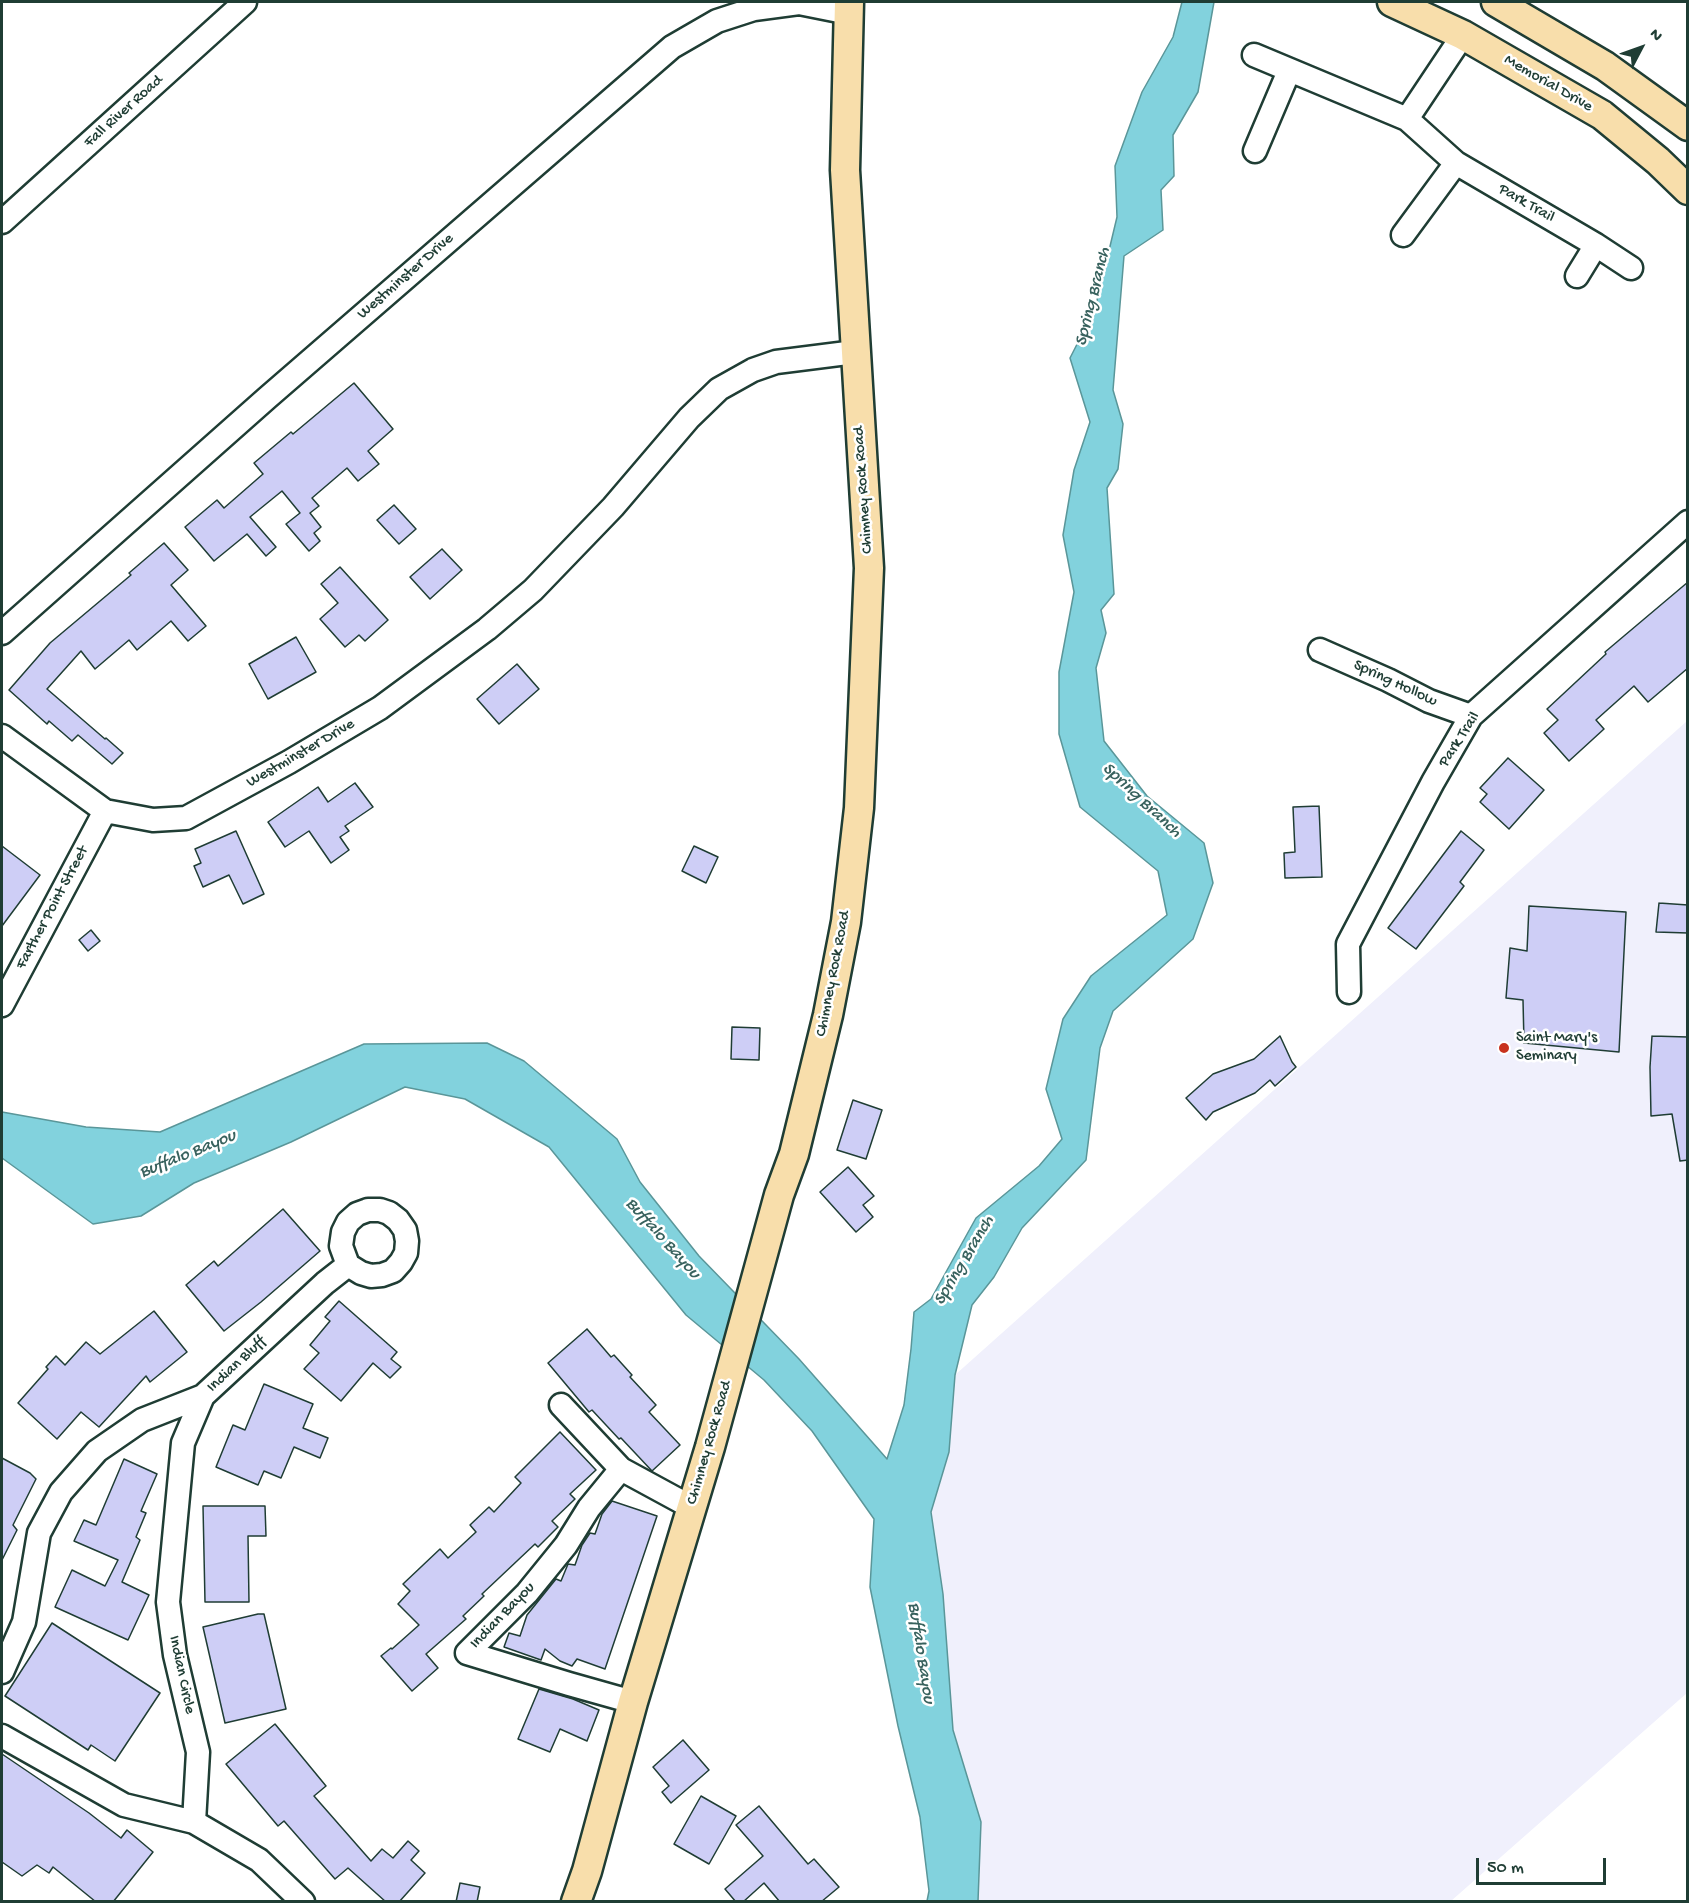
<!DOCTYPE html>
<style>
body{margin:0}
#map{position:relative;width:1689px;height:1903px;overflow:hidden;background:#fff;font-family:"Gochi Hand",sans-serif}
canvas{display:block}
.frame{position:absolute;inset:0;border:3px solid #1f3d34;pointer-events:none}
.north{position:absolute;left:1611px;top:18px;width:60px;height:60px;-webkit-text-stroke:4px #fff;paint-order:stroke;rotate:49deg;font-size:16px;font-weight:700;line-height:24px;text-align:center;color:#1f3d34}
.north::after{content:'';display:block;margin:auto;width:21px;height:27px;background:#1f3d34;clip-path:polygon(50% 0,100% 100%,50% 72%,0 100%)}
.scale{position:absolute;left:1476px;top:1858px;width:130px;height:27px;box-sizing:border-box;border:3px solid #1f3d34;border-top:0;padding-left:8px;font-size:18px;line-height:21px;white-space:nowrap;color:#1f3d34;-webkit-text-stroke:4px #fff;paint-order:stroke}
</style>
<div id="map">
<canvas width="1689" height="1903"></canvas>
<div class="frame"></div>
<div class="north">N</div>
<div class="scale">50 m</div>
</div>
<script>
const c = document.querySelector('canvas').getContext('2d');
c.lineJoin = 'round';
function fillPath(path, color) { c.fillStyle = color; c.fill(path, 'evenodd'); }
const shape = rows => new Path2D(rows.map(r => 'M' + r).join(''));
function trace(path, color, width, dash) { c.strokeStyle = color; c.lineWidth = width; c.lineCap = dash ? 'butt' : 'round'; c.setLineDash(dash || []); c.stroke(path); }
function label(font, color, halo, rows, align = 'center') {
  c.font = font + ' "Gochi Hand",sans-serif'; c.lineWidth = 5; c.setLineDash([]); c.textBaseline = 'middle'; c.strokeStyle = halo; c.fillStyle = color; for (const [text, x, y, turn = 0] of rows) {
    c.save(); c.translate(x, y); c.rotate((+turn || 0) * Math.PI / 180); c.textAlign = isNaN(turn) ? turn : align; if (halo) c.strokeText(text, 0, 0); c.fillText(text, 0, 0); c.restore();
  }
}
fillPath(shape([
 [1687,721,1687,1693,1451,1901,978,1901,981,1822,953,1730,943,1594,931,1512,949,1452,955,1375]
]), '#f0f0fc');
const water = shape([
 [1182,2,1214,2,1198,92,1173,135,1174,176,1161,190,1163,230,1124,256,1113,390,1123,424,1118,469,1107,488,1114,594,1101,610,1106,633,1096,668,1104,741,1147,796,1204,843,1213,883,1193,939,1113,1011,1100,1048,1086,1160,1022,1228,994,1277,972,1305,955,1375,949,1452,931,1512,943,1594,953,1730,981,1822,978,1901,927,1901,929,1891,920,1817,898,1726,870,1587,874,1519,812,1431,764,1380,686,1315,549,1147,465,1099,405,1087,291,1142,194,1183,141,1216,93,1224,2,1158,2,1112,86,1127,160,1132,364,1044,487,1043,524,1061,617,1139,640,1182,699,1256,799,1359,887,1459,904,1405,911,1349,914,1312,931,1299,976,1218,1039,1166,1062,1139,1046,1089,1063,1019,1091,976,1167,915,1158,871,1080,807,1059,734,1059,672,1074,592,1063,535,1074,470,1090,422,1070,358,1095,309,1117,217,1115,166,1142,92,1173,37,1182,2]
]);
fillPath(water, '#82d2dd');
trace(water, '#5a9699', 1.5);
const building = shape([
 [354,383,393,429,368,451,379,464,358,481,347,468,312,498,319,506,310,513,321,527,314,533,320,541,309,551,286,524,300,513,282,491,250,517,276,547,266,556,247,534,214,561,185,527,217,500,224,508,263,474,254,463,291,432,293,434,354,383],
 [394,505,416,529,399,544,377,520,394,505],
 [164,543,188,570,171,585,206,626,188,641,171,621,137,650,129,640,95,669,81,651,47,689,105,739,106,738,123,753,112,764,78,735,72,741,49,721,47,724,9,690,50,643,131,575,129,573,164,543],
 [442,549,462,570,430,599,410,577,442,549],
 [340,567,388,620,365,641,359,635,345,647,320,619,338,603,321,584,340,567],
 [1688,582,1688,668,1648,702,1634,686,1596,720,1604,729,1569,761,1544,733,1558,720,1547,709,1606,654,1605,652,1688,582],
 [296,637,316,672,268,699,249,664,296,637],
 [517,664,539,689,499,724,477,699,517,664],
 [1508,758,1544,790,1509,829,1480,802,1487,794,1480,788,1508,758],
 [355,783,373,807,345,826,349,831,340,837,349,850,331,863,309,831,285,847,268,822,318,787,328,802,355,783],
 [1319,806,1322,877,1285,878,1284,853,1295,852,1293,807,1319,806],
 [236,831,264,894,243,904,229,875,203,887,194,866,201,863,195,849,236,831],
 [1461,831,1484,850,1460,882,1464,886,1416,949,1388,928,1461,831],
 [2,846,40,875,2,926,2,846],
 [694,846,718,857,706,883,682,871,694,846],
 [1659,903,1688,905,1688,933,1656,932,1659,903],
 [1529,906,1626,912,1619,1052,1524,1043,1523,1000,1506,998,1510,948,1527,951,1529,906],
 [91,930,100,941,88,951,79,940,91,930],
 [732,1027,760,1028,759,1060,731,1059,732,1027],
 [1280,1036,1292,1062,1296,1067,1275,1086,1270,1080,1255,1093,1213,1112,1206,1120,1186,1098,1213,1074,1254,1059,1280,1036],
 [1652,1036,1688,1037,1688,1160,1680,1161,1672,1114,1651,1116,1650,1067,1652,1036],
 [853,1100,882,1110,866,1159,837,1150,853,1100],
 [848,1167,874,1196,863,1205,873,1217,856,1232,820,1192,848,1167],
 [283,1209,320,1251,261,1302,224,1331,186,1285,214,1261,218,1266,283,1209],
 [339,1301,397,1352,391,1359,401,1367,390,1378,373,1363,341,1401,304,1369,319,1353,310,1345,330,1321,325,1317,339,1301],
 [154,1311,187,1352,150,1382,146,1376,99,1427,81,1412,57,1439,18,1403,48,1369,46,1367,56,1356,65,1365,86,1342,100,1354,154,1311],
 [587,1329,611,1357,614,1355,632,1375,630,1377,656,1405,649,1412,680,1445,652,1471,621,1438,619,1439,592,1410,589,1412,548,1363,587,1329],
 [264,1384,313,1404,303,1428,328,1438,320,1458,294,1447,281,1478,264,1471,258,1485,216,1467,233,1425,245,1430,264,1384],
 [560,1432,596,1470,570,1494,575,1499,552,1521,558,1527,538,1547,535,1544,482,1594,484,1596,463,1616,466,1619,426,1654,438,1668,412,1691,381,1656,391,1648,392,1649,419,1625,398,1604,410,1591,403,1584,440,1549,448,1558,476,1532,470,1525,489,1507,494,1512,521,1483,515,1477,560,1432],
 [2,1458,30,1473,36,1479,13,1525,17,1530,2,1560,2,1458],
 [124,1459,157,1474,141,1511,146,1513,136,1537,140,1540,122,1582,149,1595,128,1640,55,1607,72,1570,105,1586,118,1560,74,1541,84,1520,96,1525,124,1459],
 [612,1501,657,1516,605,1669,577,1659,572,1666,560,1661,545,1649,541,1660,504,1647,509,1633,520,1636,527,1615,556,1579,561,1581,568,1564,575,1565,582,1545,590,1533,595,1534,602,1514,612,1501],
 [203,1506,265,1506,266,1536,248,1536,249,1602,205,1602,203,1506],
 [258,1614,264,1614,286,1709,225,1723,203,1627,258,1614],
 [52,1623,160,1693,115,1761,91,1745,88,1750,5,1696,52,1623],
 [539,1689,573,1699,599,1710,587,1741,560,1729,550,1752,518,1739,539,1689],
 [275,1724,326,1786,314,1796,371,1861,382,1849,393,1858,408,1841,419,1851,411,1860,425,1873,399,1902,386,1902,348,1868,335,1879,284,1821,278,1826,226,1764,275,1724],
 [683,1740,709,1770,671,1803,662,1792,669,1786,653,1767,683,1740],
 [2,1754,89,1813,121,1838,127,1830,153,1852,113,1902,96,1902,53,1867,49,1873,37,1865,22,1876,2,1862,2,1754],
 [701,1796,736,1816,709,1864,674,1844,701,1796],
 [759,1806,808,1864,814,1859,839,1887,821,1902,780,1902,764,1883,743,1902,736,1902,725,1889,763,1856,736,1825,759,1806],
 [460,1883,480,1887,477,1902,456,1902,460,1883]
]);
fillPath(building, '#cecef6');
trace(building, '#1f3d34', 1.5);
const minor = shape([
 [1254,55,1407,119,1456,163,1596,245,1631,268],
 [1407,119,1463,35],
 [1255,151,1289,71],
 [2,222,245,2],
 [1403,235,1456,163],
 [1577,276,1596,245],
 [2,633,267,398,672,47,717,21,754,9,799,3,849,13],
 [1320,650,1388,680,1429,701,1471,716],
 [2,736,105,811,153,820,186,818,289,762,380,708,487,629,533,590,613,507,689,418,719,389,753,370,776,362,855,352],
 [1349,992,1348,944,1433,782,1471,716,1688,522],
 [2,1005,105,811],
 [368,1210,380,1210,389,1213,398,1220,405,1230,407,1241,406,1253,401,1262,393,1271,382,1275,371,1276,361,1273,348,1265,341,1246,343,1232,348,1222,357,1214,368,1210],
 [561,1405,621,1469,691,1507],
 [621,1469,589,1508,566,1545,527,1593,467,1653,569,1684,633,1702],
 [2,1672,24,1622,39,1533,61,1492,97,1451,142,1420,203,1396,325,1283,348,1265],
 [2,1736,124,1805,194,1822,259,1860,303,1902],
 [194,1822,198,1752,175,1655,168,1602,183,1443,203,1396]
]);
const major = shape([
 [1392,2,1463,35,1602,115,1658,161,1688,190],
 [1496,2,1605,66,1688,126],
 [576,1902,587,1871,633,1702,710,1447,779,1195,794,1154,828,1015,846,922,859,808,869,568,845,170,849,2]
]);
trace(minor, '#1f3d34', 27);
trace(major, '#1f3d34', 33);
trace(minor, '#fff', 22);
trace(major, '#f8deab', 28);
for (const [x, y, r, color] of [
 [1504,1048,6,"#c8321e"]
]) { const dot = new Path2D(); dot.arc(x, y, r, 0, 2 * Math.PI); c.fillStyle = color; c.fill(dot); trace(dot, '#fff', 2); }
label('16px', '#1f3d34', '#fff', [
 ["Memorial Drive",1548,84,30],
 ["Fall River Road",124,112,-42],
 ["Park Trail",1526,204,30],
 ["Westminster Drive",406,277,-41],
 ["Chimney Rock Road",864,490,-94],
 ["Spring Hollow",1395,684,25],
 ["Park Trail",1460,740,-57],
 ["Westminster Drive",301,754,-30],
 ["Farther Point Street",53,908,-62],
 ["Chimney Rock Road",834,974,-79],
 ["Indian Bluff",237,1365,-43],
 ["Chimney Rock Road",710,1443,-74],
 ["Indian Bayou",503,1616,-46],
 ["Indian Circle",181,1675,78]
]);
label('16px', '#1f3d34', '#fff', [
 ["Saint Mary's",1516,1039],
 ["Seminary",1516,1057]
], 'left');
label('italic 18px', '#38625e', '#fff', [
 ["Spring Branch",1094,297,-76],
 ["Spring Branch",1141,801,43],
 ["Buffalo Bayou",188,1155,-22],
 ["Buffalo Bayou",662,1239,48],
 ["Spring Branch",965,1261,-59],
 ["Buffalo Bayou",920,1653,81]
]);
</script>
